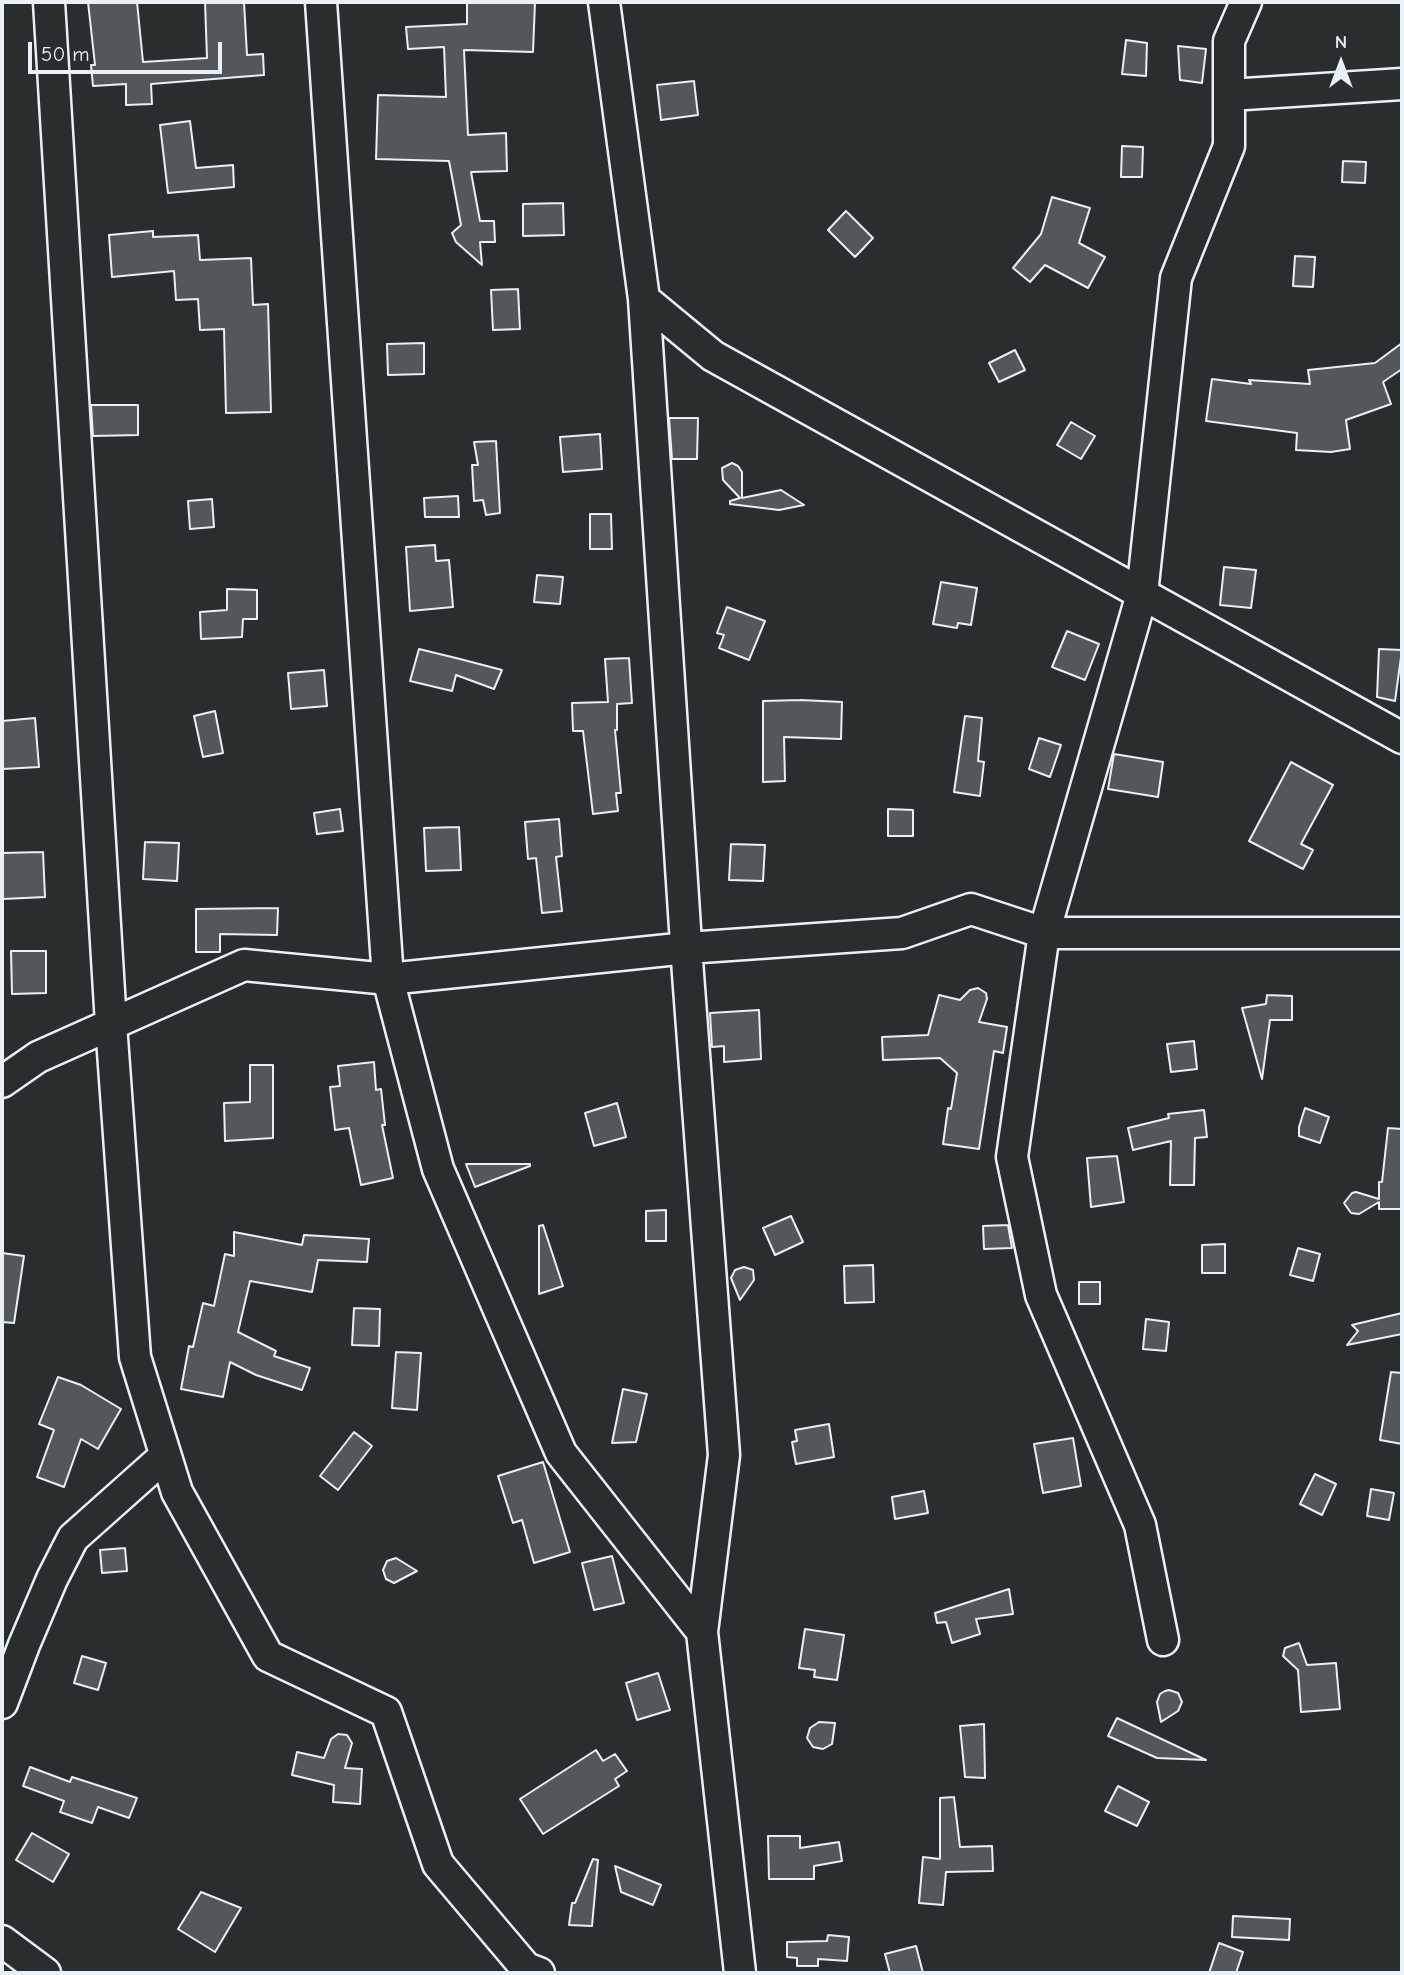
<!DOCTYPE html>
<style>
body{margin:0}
#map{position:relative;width:1404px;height:1975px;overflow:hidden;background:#2a2d2e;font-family:"Comic Neue",sans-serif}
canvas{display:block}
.frame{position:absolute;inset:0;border:4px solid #e8f1f8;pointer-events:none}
.north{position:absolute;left:1306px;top:28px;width:70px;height:70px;-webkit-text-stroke:5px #2a2d2e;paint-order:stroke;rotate:0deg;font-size:19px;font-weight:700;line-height:28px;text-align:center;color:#e8f1f8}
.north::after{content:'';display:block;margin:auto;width:24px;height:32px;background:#e8f1f8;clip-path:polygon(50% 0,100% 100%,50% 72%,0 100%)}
.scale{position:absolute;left:28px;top:42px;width:194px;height:32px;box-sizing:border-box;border:4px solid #e8f1f8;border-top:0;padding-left:9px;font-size:21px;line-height:24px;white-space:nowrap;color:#e8f1f8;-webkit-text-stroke:5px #2a2d2e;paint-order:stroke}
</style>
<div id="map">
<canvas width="1404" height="1975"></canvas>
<div class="frame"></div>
<div class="north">N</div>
<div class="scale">50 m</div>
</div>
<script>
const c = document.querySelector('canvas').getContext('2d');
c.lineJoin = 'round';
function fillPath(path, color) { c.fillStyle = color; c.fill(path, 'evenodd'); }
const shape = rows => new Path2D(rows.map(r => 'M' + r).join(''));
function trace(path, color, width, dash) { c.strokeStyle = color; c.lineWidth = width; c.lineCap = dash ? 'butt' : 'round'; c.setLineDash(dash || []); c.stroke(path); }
const building = shape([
 [88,2,137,2,143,62,207,58,205,2,244,2,247,55,263,54,264,75,151,84,152,104,126,105,126,84,93,86,91,65,95,65,88,2],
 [467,2,535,2,533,52,464,50,468,135,506,133,507,171,471,172,480,221,494,221,495,242,480,242,482,265,456,242,452,233,461,225,449,161,376,159,378,95,446,97,444,47,408,49,406,27,467,24,467,2],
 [1126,40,1147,43,1146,76,1122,74,1126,40],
 [1178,46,1206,49,1202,83,1180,80,1178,46],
 [694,81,698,115,661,120,657,85,694,81],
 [190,121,196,168,233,165,234,187,168,193,160,125,190,121],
 [1122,146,1143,147,1142,177,1121,177,1122,146],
 [1343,161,1366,162,1365,183,1342,182,1343,161],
 [1052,197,1090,208,1079,243,1105,257,1088,288,1045,265,1030,282,1013,268,1041,234,1052,197],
 [563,203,564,235,523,236,523,204,563,203],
 [846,211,873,238,855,257,828,230,846,211],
 [153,231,153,237,198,235,200,260,251,258,253,305,268,304,271,412,226,413,224,329,200,330,198,299,176,300,174,271,112,277,109,235,153,231],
 [1295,256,1315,257,1313,287,1293,286,1295,256],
 [518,289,520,329,493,330,491,290,518,289],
 [424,343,424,374,388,375,387,344,424,343],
 [1402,343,1402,369,1383,382,1391,404,1346,420,1350,449,1331,452,1296,450,1297,433,1206,421,1212,379,1251,384,1249,380,1310,384,1308,370,1375,363,1402,343],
 [1015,350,1025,370,999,382,989,363,1015,350],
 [91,405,138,405,138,435,93,436,91,405],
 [669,418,698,418,697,459,672,459,669,418],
 [1071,422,1095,436,1081,459,1057,445,1071,422],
 [600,434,602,469,563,472,560,437,600,434],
 [496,441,500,513,486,515,483,500,474,501,472,465,478,465,474,442,496,441],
 [732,463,738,466,742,472,742,498,781,490,804,505,779,510,730,504,730,501,740,498,723,480,722,468,732,463],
 [458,496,459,517,425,517,424,498,458,496],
 [212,499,214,527,190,529,188,501,212,499],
 [590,514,611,514,612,549,590,549,590,514],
 [435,545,436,561,449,560,453,607,410,611,406,547,435,545],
 [1224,567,1256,570,1251,608,1220,605,1224,567],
 [537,575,563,577,560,604,534,602,537,575],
 [941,582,977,588,971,625,958,623,957,628,933,624,941,582],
 [227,589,257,590,257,619,243,619,242,637,201,639,200,612,227,610,227,589],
 [727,607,765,621,749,660,719,648,724,635,717,633,727,607],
 [1067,631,1099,644,1085,680,1052,667,1067,631],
 [419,649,460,659,502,670,494,689,456,675,452,691,410,681,419,649],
 [1379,649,1402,650,1395,701,1377,697,1379,649],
 [629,658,632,703,617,704,617,730,615,730,621,793,616,793,618,811,593,814,583,731,573,731,572,703,608,702,605,659,629,658],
 [324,670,327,706,291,709,288,673,324,670],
 [801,700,842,702,841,739,784,737,785,781,763,782,763,701,801,700],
 [215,711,223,753,203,757,194,716,215,711],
 [965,716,982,718,978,761,984,762,980,796,954,792,965,716],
 [35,718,39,767,3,769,2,721,35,718],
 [1039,738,1061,745,1050,777,1029,769,1039,738],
 [1114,754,1163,762,1158,797,1108,789,1114,754],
 [1291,762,1333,785,1301,844,1313,850,1303,869,1249,841,1291,762],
 [340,809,343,831,317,834,314,813,340,809],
 [888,809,913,810,913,836,888,836,888,809],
 [559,819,562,856,556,857,562,911,542,913,536,858,528,859,525,822,559,819],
 [459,827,461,870,426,871,424,828,459,827],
 [145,842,179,843,177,881,143,879,145,842],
 [731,844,765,845,763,881,729,880,731,844],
 [43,852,45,897,3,899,2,853,43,852],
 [278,908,277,935,220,934,220,952,196,952,196,909,278,908],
 [11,951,46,951,46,993,12,994,11,951],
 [978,988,986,993,987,999,979,1022,1007,1027,1003,1053,994,1051,979,1149,943,1144,948,1108,951,1109,957,1073,940,1058,883,1060,882,1037,928,1035,939,995,960,1000,970,990,978,988],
 [1267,995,1292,996,1292,1020,1270,1020,1262,1079,1242,1008,1266,1004,1267,995],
 [759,1010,761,1059,724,1062,724,1046,712,1047,710,1013,759,1010],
 [1194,1041,1197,1069,1171,1072,1167,1044,1194,1041],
 [374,1062,376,1090,381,1089,385,1125,382,1125,393,1178,361,1185,349,1128,335,1130,330,1087,340,1086,338,1066,374,1062],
 [250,1065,273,1065,273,1138,225,1141,224,1103,250,1102,250,1065],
 [617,1103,626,1137,594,1146,585,1113,617,1103],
 [1305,1108,1329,1117,1320,1143,1299,1136,1299,1127,1305,1108],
 [1204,1110,1207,1137,1195,1138,1194,1185,1170,1185,1171,1141,1133,1150,1128,1128,1169,1118,1168,1114,1204,1110],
 [1388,1128,1402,1129,1402,1209,1379,1209,1379,1202,1359,1214,1351,1213,1344,1203,1352,1193,1356,1192,1379,1199,1379,1182,1382,1182,1388,1128],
 [1117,1156,1124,1202,1091,1207,1087,1158,1117,1156],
 [466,1164,530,1164,530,1166,475,1187,466,1164],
 [666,1210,666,1241,646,1241,646,1211,666,1210],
 [791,1216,803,1242,775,1255,763,1228,791,1216],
 [543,1225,563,1286,539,1294,539,1226,543,1225],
 [1008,1225,1012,1248,984,1249,983,1226,1008,1225],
 [234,1232,302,1245,304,1235,369,1239,367,1262,318,1260,312,1292,250,1281,238,1332,276,1351,274,1356,310,1368,302,1390,256,1375,230,1362,223,1397,181,1389,189,1346,193,1347,203,1303,214,1306,225,1254,234,1256,234,1232],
 [1225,1244,1225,1273,1202,1273,1202,1245,1225,1244],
 [1298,1248,1320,1254,1313,1281,1290,1275,1298,1248],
 [2,1253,24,1256,14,1323,2,1322,2,1253],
 [873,1265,874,1302,845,1303,844,1266,873,1265],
 [744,1267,753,1270,754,1280,740,1300,731,1278,735,1270,744,1267],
 [1079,1282,1100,1282,1100,1304,1079,1304,1079,1282],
 [354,1308,380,1309,379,1346,352,1345,354,1308],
 [1402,1313,1402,1334,1347,1345,1358,1331,1352,1325,1402,1313],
 [1146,1319,1169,1322,1166,1351,1143,1349,1146,1319],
 [396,1352,421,1353,417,1410,392,1408,396,1352],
 [1391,1372,1402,1373,1402,1444,1380,1440,1391,1372],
 [58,1377,81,1385,121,1409,98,1449,81,1439,64,1487,37,1477,54,1430,39,1424,58,1377],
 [623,1389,647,1394,636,1442,612,1443,623,1389],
 [829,1424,834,1457,796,1464,792,1442,797,1441,795,1430,829,1424],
 [354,1432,372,1446,338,1490,320,1476,354,1432],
 [1073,1438,1081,1486,1043,1493,1034,1444,1073,1438],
 [543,1462,570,1552,534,1563,522,1520,513,1523,498,1476,543,1462],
 [1315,1474,1336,1484,1322,1515,1300,1504,1315,1474],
 [1371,1489,1394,1493,1389,1520,1367,1516,1371,1489],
 [924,1491,928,1513,895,1519,892,1497,924,1491],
 [125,1548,127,1571,102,1573,100,1550,125,1548],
 [612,1556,624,1603,594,1610,582,1563,612,1556],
 [396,1558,417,1571,394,1583,386,1579,383,1570,387,1561,396,1558],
 [1009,1589,1013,1614,976,1619,980,1634,952,1643,946,1622,937,1623,935,1613,1009,1589],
 [805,1629,844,1635,837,1680,814,1677,815,1670,799,1668,805,1629],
 [1299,1643,1307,1665,1336,1663,1340,1709,1301,1712,1298,1670,1283,1656,1285,1648,1299,1643],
 [82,1656,106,1663,98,1690,74,1683,82,1656],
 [658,1673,670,1710,637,1720,626,1683,658,1673],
 [1165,1691,1169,1690,1178,1693,1182,1702,1178,1711,1161,1722,1157,1702,1160,1694,1165,1691],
 [1117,1718,1206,1760,1157,1758,1108,1736,1117,1718],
 [819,1722,835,1723,832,1744,823,1749,813,1747,807,1738,810,1728,819,1722],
 [984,1724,985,1778,965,1777,960,1726,984,1724],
 [338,1734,347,1735,352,1743,345,1768,362,1769,360,1804,333,1802,334,1785,292,1775,297,1752,324,1758,331,1739,338,1734],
 [596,1750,603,1761,615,1754,627,1771,615,1779,619,1786,543,1834,520,1799,596,1750],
 [30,1767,70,1782,72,1777,137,1798,129,1818,98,1807,92,1823,60,1812,64,1801,23,1786,30,1767],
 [1118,1786,1149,1802,1137,1826,1105,1811,1118,1786],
 [954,1797,960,1847,992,1846,993,1871,946,1872,943,1905,919,1903,923,1857,940,1859,940,1798,954,1797],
 [32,1833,69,1854,53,1882,16,1860,32,1833],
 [768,1836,800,1836,800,1848,839,1842,842,1861,814,1866,814,1879,769,1879,768,1836],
 [593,1859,598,1860,592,1926,569,1925,572,1903,575,1903,593,1859],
 [615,1866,661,1885,653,1905,621,1892,615,1866],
 [201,1892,241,1908,215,1952,178,1929,201,1892],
 [1233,1916,1290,1919,1289,1940,1232,1937,1233,1916],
 [828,1935,849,1937,847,1961,818,1959,818,1966,797,1966,797,1958,787,1957,787,1942,827,1941,828,1935],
 [1219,1943,1243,1952,1236,1973,1209,1973,1219,1943],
 [916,1946,923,1973,890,1973,885,1954,916,1946]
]);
fillPath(building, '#535759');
trace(building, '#e8f1f8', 2);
const minor = shape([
 [49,2,111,1024,135,1357,177,1492,268,1656,386,1712,438,1864,526,1968,539,1973],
 [321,2,388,979,438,1169,561,1453,702,1632],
 [604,2,644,299,713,356,1402,738],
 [1229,95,1402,84],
 [644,299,688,974,724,1455,702,1632,740,1973],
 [2,1082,38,1057,244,965,388,979,687,948,902,933,971,909,1044,933,1402,933],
 [1163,1640,1140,1525,1041,1295,1012,1157,1044,933,1142,594,1176,278,1229,146,1229,41,1246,2],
 [2,1703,24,1645,52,1579,73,1538,165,1456],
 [2,1941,45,1973]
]);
trace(minor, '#e8f1f8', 35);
trace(minor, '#2a2d2e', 30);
</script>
